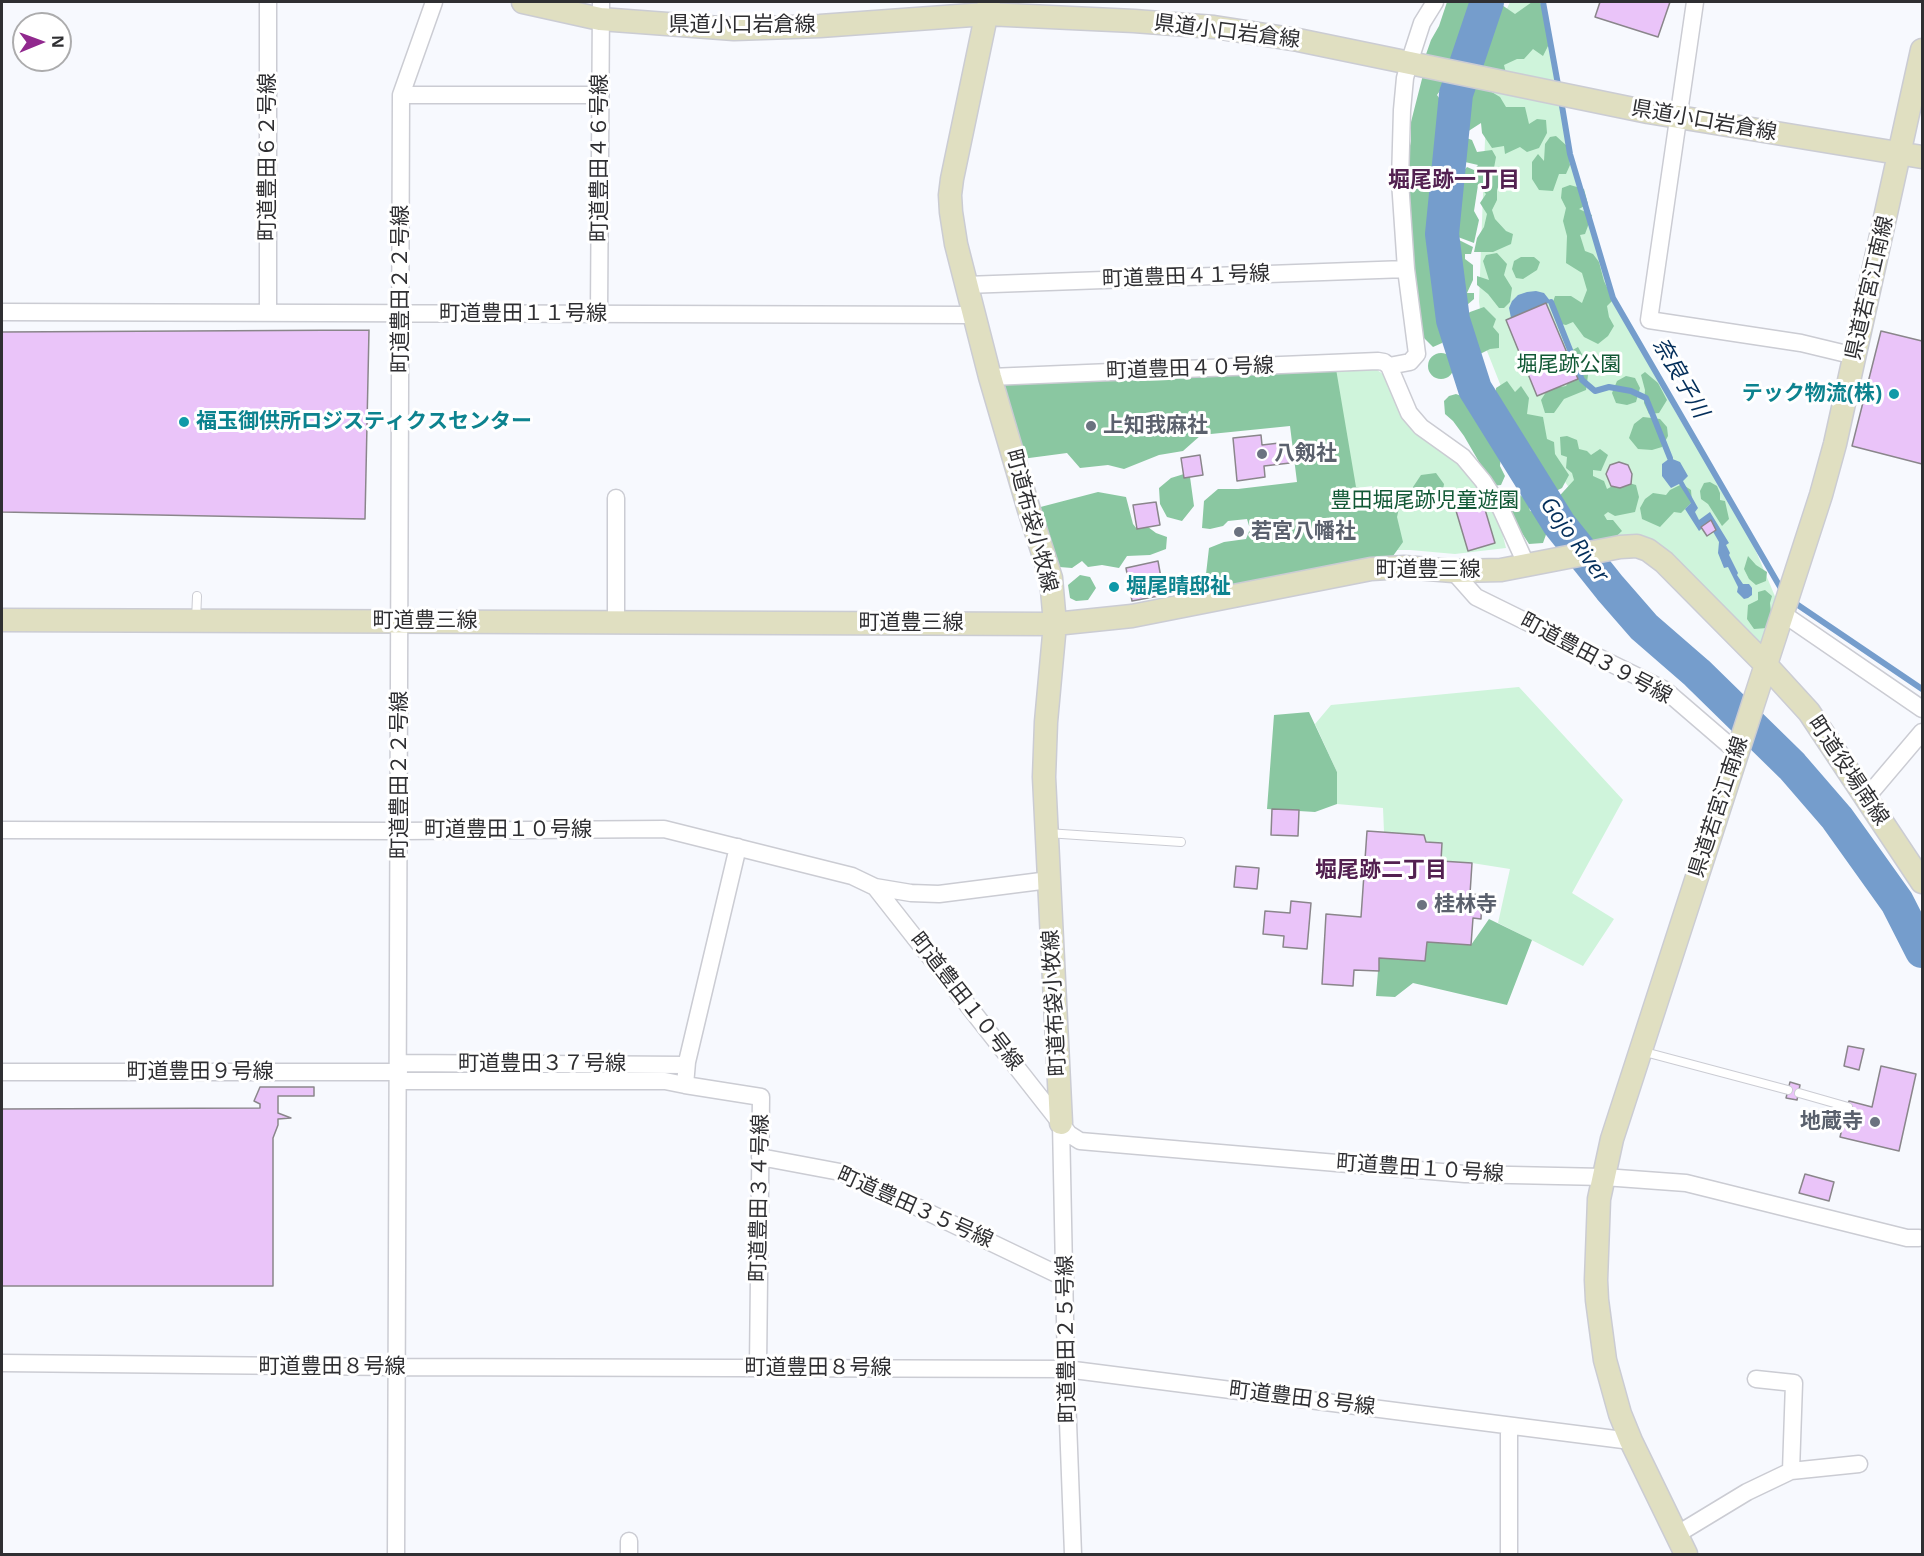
<!DOCTYPE html>
<meta charset="utf-8">
<style>
body{margin:0}
#map{position:relative;width:1924px;height:1556px;overflow:hidden;background:#f7f9fe;font-family:"Open Sans",sans-serif}
canvas{display:block}
.frame{position:absolute;inset:0;border:3px solid #2f2f32;pointer-events:none}
.north{position:absolute;left:12px;top:12px;width:60px;height:60px;box-sizing:border-box;background:#fff;border:2px solid #acacad;border-radius:50%;rotate:89deg;font-size:16px;font-weight:700;line-height:24px;text-align:center;color:#2f2f32}
.north::after{content:'';display:block;margin:auto;width:21px;height:27px;background:#91298e;clip-path:polygon(50% 0,100% 100%,50% 72%,0 100%)}
</style>
<div id="map">
<canvas width="1924" height="1556"></canvas>
<div class="frame"></div>
<div class="north">N</div>
</div>
<script>
const c = document.querySelector('canvas').getContext('2d');
c.lineJoin = 'round';
function fillPath(path, color) { c.fillStyle = color; c.fill(path, 'evenodd'); }
const shape = rows => new Path2D(rows.map(r => 'M' + r).join(''));
function trace(path, color, width, dash) { c.strokeStyle = color; c.lineWidth = width; c.lineCap = dash ? 'butt' : 'round'; c.setLineDash(dash || []); c.stroke(path); }
function label(font, color, halo, rows, align = 'center') {
  c.font = font + ' "Open Sans","Noto Sans JP",sans-serif'; c.lineWidth = 6; c.setLineDash([]); c.textBaseline = 'middle'; c.strokeStyle = halo; c.fillStyle = color; for (const [text, x, y, turn = 0] of rows) {
    c.save(); c.translate(x, y); c.rotate((+turn || 0) * Math.PI / 180); c.textAlign = isNaN(turn) ? turn : align; if (halo) c.strokeText(text, 0, 0); c.fillText(text, 0, 0); c.restore();
  }
}
fillPath(shape([
 [1510,2,1543,2,1570,154,1613,298,1679,418,1745,525,1782,613,1766,665,1664,562,1620,547,1580,503,1506,399,1485,346,1479,302,1485,140,1504,15],
 [1374,368,1383,374,1402,418,1414,433,1460,464,1497,512,1506,548,1455,554,1410,550,1383,550,1372,486,1351,489,1329,371],
 [1519,687,1623,800,1572,893,1614,919,1583,966,1498,923,1510,869,1472,863,1441,861,1426,842,1424,835,1384,832,1383,808,1337,804,1337,772,1315,724,1331,705]
]), '#cff4db');
fillPath(shape([
 [1447,2,1481,2,1468,34,1456,44,1456,68,1437,95,1442,102,1444,125,1436,128,1441,146,1443,174,1437,188,1442,193,1435,226,1438,237,1433,258,1441,264,1434,277,1441,285,1442,301,1436,311,1444,312,1449,335,1442,343,1433,347,1415,329,1406,164,1411,141,1411,122,1424,71,1424,60,1431,40,1439,26],
 [1532,2,1539,2,1548,14,1549,44,1543,56,1533,49,1524,59,1517,59,1504,65,1508,81,1469,65,1471,37,1487,12,1499,3,1515,14],
 [1477,80,1485,88,1500,97,1506,107,1525,107,1529,124,1537,119,1546,120,1547,133,1539,148,1527,152,1520,147,1505,154,1504,146,1492,148,1482,133,1481,123,1467,132,1458,131,1456,107,1464,88],
 [1461,136,1472,140,1477,152,1492,150,1496,157,1494,168,1502,176,1497,190,1497,200,1492,210,1495,219,1506,231,1513,234,1511,244,1493,252,1474,252,1477,238,1484,227,1487,214,1480,203,1486,194,1478,185,1474,211,1479,220,1474,243,1450,234,1448,212,1453,173,1460,175,1467,167,1474,170,1478,165,1465,162,1456,168,1445,158,1446,150,1454,146],
 [1556,136,1567,146,1570,165,1566,174,1559,174,1553,191,1539,190,1532,179,1532,162,1538,154,1544,161,1545,144,1550,137],
 [1570,185,1584,189,1588,204,1579,209,1592,215,1585,234,1580,235,1585,251,1593,254,1599,262,1604,281,1613,300,1607,306,1609,317,1614,326,1608,336,1598,344,1584,337,1573,322,1566,325,1557,323,1551,308,1555,296,1571,296,1582,303,1587,290,1582,273,1566,263,1567,236,1563,221,1566,208,1561,198,1562,188],
 [1457,239,1473,247,1471,254,1465,254,1465,259,1473,265,1473,280,1467,293,1474,293,1474,299,1467,305,1461,302,1458,308,1464,317,1470,312,1484,307,1496,319,1493,327,1499,334,1499,348,1490,349,1474,357,1467,349,1462,336,1453,330,1449,318,1454,309,1446,300,1458,253,1450,249],
 [1497,253,1507,264,1504,275,1512,288,1510,302,1504,308,1499,308,1488,294,1477,285,1477,276,1489,280,1483,261,1486,255],
 [1521,257,1534,257,1540,262,1537,270,1523,279,1516,278,1512,269,1514,261],
 [1578,347,1583,356,1590,360,1586,390,1564,399,1554,413,1545,413,1541,400,1548,389,1566,386,1573,376,1568,361,1569,352],
 '1428 366a13 13 0 1 1 26 0a13 13 0 1 1-26 0Z',
 [1335,363,1356,487,1384,494,1400,504,1397,517,1403,542,1393,556,1371,569,1197,604,1193,576,1206,574,1209,548,1224,542,1246,539,1250,529,1247,519,1228,521,1223,526,1210,529,1202,528,1204,501,1218,489,1238,489,1297,482,1290,426,1201,435,1183,451,1159,455,1124,469,1108,465,1080,468,1067,453,1014,460,990,377],
 [1645,372,1658,383,1667,400,1659,413,1649,414,1644,403,1645,390,1641,375],
 [1626,376,1635,378,1640,388,1636,402,1627,405,1616,403,1612,393,1617,381],
 [1507,381,1515,392,1521,386,1529,398,1527,414,1543,417,1547,439,1554,442,1555,454,1569,475,1562,488,1556,491,1551,496,1544,489,1543,474,1533,468,1527,455,1519,451,1511,441,1506,432,1507,421,1495,411,1496,388],
 [1456,394,1467,398,1478,414,1479,424,1487,439,1495,442,1501,455,1500,466,1505,476,1501,485,1493,486,1464,436,1453,421,1445,414,1444,401,1449,396],
 [1643,417,1660,419,1667,427,1668,436,1662,447,1652,450,1638,449,1629,438,1634,424],
 [1567,436,1577,440,1579,449,1587,451,1591,455,1600,449,1608,455,1601,471,1593,470,1593,476,1604,481,1607,489,1622,481,1636,485,1639,497,1635,512,1615,516,1608,512,1604,515,1607,520,1613,520,1622,531,1608,544,1591,544,1578,538,1574,523,1557,515,1552,504,1574,480,1572,473,1566,468,1567,457,1561,455,1560,437],
 [1436,473,1444,484,1442,496,1432,504,1417,501,1413,487,1421,475],
 [1184,474,1190,477,1194,506,1182,521,1167,517,1160,504,1159,488,1171,478],
 [1710,482,1717,486,1720,493,1720,500,1725,501,1729,519,1722,526,1708,504,1701,499,1700,491,1704,483],
 [1682,484,1691,490,1692,502,1681,513,1674,512,1660,527,1642,519,1640,508,1645,499,1653,493,1666,495,1670,490],
 [1512,489,1528,501,1530,511,1536,512,1545,517,1548,529,1543,543,1529,544,1500,499,1502,491],
 [1098,492,1126,497,1133,524,1137,529,1148,527,1156,533,1167,537,1166,549,1150,555,1127,556,1119,568,1102,565,1088,567,1082,561,1072,568,1047,566,1029,510],
 [1748,556,1756,565,1767,572,1766,581,1756,585,1749,579,1744,569],
 [1080,575,1090,577,1096,588,1088,600,1076,601,1070,598,1068,585],
 [1765,590,1772,596,1770,603,1771,613,1767,628,1754,629,1747,619,1748,605,1758,600,1758,592],
 [1309,712,1337,772,1337,804,1315,812,1267,809,1274,715],
 [1489,919,1532,940,1507,1005,1413,983,1395,997,1376,996,1379,958,1425,961,1427,942,1471,945]
]), '#8ac7a1');
fillPath(shape([
 [1536,291,1544,293,1551,302,1511,318,1509,308,1512,301,1518,295,1527,292],
 [1670,458,1680,462,1688,476,1683,481,1698,508,1695,512,1699,520,1710,512,1729,543,1726,545,1730,553,1729,555,1738,573,1737,575,1743,584,1749,584,1752,588,1752,595,1748,598,1744,599,1737,592,1738,587,1728,567,1724,568,1718,553,1719,542,1708,523,1699,531,1685,509,1691,503,1679,484,1671,488,1662,476,1662,464]
]), '#759dcc');
trace(shape([
 [1543,2,1559,90],
 [1561,100,1570,154,1613,298,1783,592],
 [1551,302,1582,380,1595,391,1609,387,1631,391,1646,398,1670,458],
 [1792,601,1922,689]
]), '#759dcc', 6);
trace(shape([
 [1487,2,1456,94,1442,234,1453,320,1475,389,1559,524,1610,588,1644,627,1697,673,1792,766,1837,818,1897,902,1922,951]
]), '#759dcc', 34);
const building = shape([
 [1600,2,1670,2,1658,37,1595,17,1600,2],
 [1546,303,1578,379,1537,396,1506,320,1546,303],
 [369,330,365,519,2,512,2,332,369,330],
 [1881,331,1922,341,1922,464,1852,446,1881,331],
 [1261,435,1262,445,1288,442,1290,463,1264,466,1265,477,1237,481,1233,438,1261,435],
 [1200,455,1203,475,1184,478,1181,458,1200,455],
 [1619,462,1628,465,1632,474,1631,484,1620,488,1611,486,1606,474,1610,465,1619,462],
 [1481,496,1495,543,1468,551,1454,504,1481,496],
 [1156,502,1160,525,1137,529,1133,505,1156,502],
 [1711,520,1716,530,1707,536,1701,527,1711,520],
 [1158,561,1164,595,1132,601,1126,568,1158,561],
 [1272,809,1299,810,1298,836,1271,835,1272,809],
 [1367,831,1424,835,1426,842,1442,843,1441,861,1472,863,1470,894,1482,895,1481,919,1473,918,1471,945,1427,942,1425,961,1379,958,1379,971,1354,970,1353,986,1322,984,1326,914,1361,917,1367,831],
 [1236,866,1259,868,1257,889,1234,887,1236,866],
 [1291,901,1311,903,1307,949,1283,947,1284,936,1263,934,1265,911,1290,913,1291,901],
 [1848,1046,1864,1049,1859,1070,1844,1066,1848,1046],
 [1881,1066,1916,1074,1899,1151,1840,1137,1849,1101,1872,1107,1881,1066],
 [1790,1082,1800,1085,1797,1100,1786,1098,1790,1082],
 [260,1087,314,1087,314,1096,278,1096,278,1113,291,1118,278,1119,278,1125,273,1138,273,1286,2,1286,2,1109,260,1108,260,1104,254,1101,260,1087],
 [1805,1174,1834,1182,1829,1201,1799,1193,1805,1174]
]);
fillPath(building, '#eac4f9');
trace(building, '#8a868b', 1.5);
const lane = shape([
 [196,621,197,596],
 [1047,833,1181,842],
 [1641,1051,1788,1090],
 [1799,1093,1848,1107]
]);
const street = shape([
 [1435,2,1422,23,1409,63,1405,78,1402,110,1400,181,1406,269,1417,354,1410,362,1389,366,1409,413,1421,427,1463,457,1483,481,1501,509,1527,566],
 [1695,2,1649,320,1801,343,1855,356],
 [401,95,600,95],
 [966,285,1406,269],
 [2,312,973,315],
 [268,312,268,2],
 [599,314,601,2],
 [990,377,1378,361,1384,362,1389,366],
 [1453,571,1476,597,1665,690,1737,752],
 [1782,613,1922,709],
 [616,622,616,498],
 [1866,798,1922,732],
 [2,830,400,831,664,829,852,876,875,887,1069,1134,1080,1141,1465,1174,1604,1177,1686,1183,1907,1238,1919,1238],
 [738,847,687,1062,685,1085,761,1097,758,1368],
 [875,887,911,893,939,894,1049,880],
 [399,1063,686,1065],
 [2,1072,399,1072],
 [399,1081,665,1081,685,1085],
 [1061,1123,1066,1369,1073,1554],
 [760,1157,840,1172,871,1185,1065,1278],
 [2,1363,398,1367,1066,1369,1631,1441],
 [1756,1379,1794,1383,1791,1471],
 [1676,1535,1747,1492,1791,1471,1859,1464],
 [396,1554,401,95,434,2],
 [629,1554,629,1541],
 [1509,1554,1509,1426]
]);
const secondary = shape([
 [523,2,600,19,734,29,820,26,986,14,1134,21,1214,27,1298,40,1648,112,1922,157],
 [989,2,952,179,950,195,951,212,956,244,990,377,1029,510,1051,578,1055,624,1046,722,1044,777,1061,1123],
 [2,620,1055,624,1132,616,1371,569,1404,567,1453,571,1501,570,1620,547,1637,546,1648,550,1664,562,1766,665,1809,712,1922,882],
 [1686,1554,1631,1441,1620,1414,1605,1360,1597,1300,1596,1280,1599,1199,1612,1139,1821,495,1835,444,1922,50]
]);
trace(lane, '#cbccd3', 10);
trace(street, '#cbccd3', 19);
trace(secondary, '#cbccd3', 25);
trace(lane, '#fff', 8);
trace(street, '#fff', 16);
trace(secondary, '#e0dfc1', 22);
for (const [x, y, r, color] of [
 [1894,394,6,"#0f9aa8"],
 [184,422,6,"#0f9aa8"],
 [1091,426,6,"#6b7280"],
 [1262,454,6,"#6b7280"],
 [1239,532,6,"#6b7280"],
 [1114,587,6,"#0f9aa8"],
 [1422,905,6,"#6b7280"],
 [1875,1122,6,"#6b7280"]
]) { const dot = new Path2D(); dot.arc(x, y, r, 0, 2 * Math.PI); c.fillStyle = color; c.fill(dot); trace(dot, '#fff', 2); }
label('21px', '#2f2f32', '#fff', [
 ["県道小口岩倉線",742,25],
 ["県道小口岩倉線",1227,32,7],
 ["県道小口岩倉線",1704,121,10],
 ["町道豊田６２号線",268,157,-90],
 ["町道豊田４６号線",600,158,-90],
 ["町道豊田４１号線",1186,277,-2],
 ["県道若宮江南線",1870,288,-77],
 ["町道豊田２２号線",401,289,-90],
 ["町道豊田１１号線",523,314],
 ["町道豊田４０号線",1190,369,-2],
 ["町道布袋小牧線",1031,521,75],
 ["町道豊三線",1428,570],
 ["町道豊三線",425,621],
 ["町道豊三線",911,623],
 ["町道豊田３９号線",1596,659,28],
 ["町道役場南線",1848,771,56],
 ["町道豊田２２号線",400,775,-90],
 ["県道若宮江南線",1719,807,-72],
 ["町道豊田１０号線",508,830],
 ["町道豊田１０号線",966,1002,52],
 ["町道布袋小牧線",1055,1003,-93],
 ["町道豊田３７号線",542,1064],
 ["町道豊田９号線",200,1072],
 ["町道豊田１０号線",1420,1169,4],
 ["町道豊田３４号線",760,1198,-89],
 ["町道豊田３５号線",915,1208,24],
 ["町道豊田２５号線",1067,1339,-91],
 ["町道豊田８号線",332,1367],
 ["町道豊田８号線",818,1368],
 ["町道豊田８号線",1302,1399,7]
]);
label('21px', '#125936', '#fff', [
 ["堀尾跡公園",1569,365],
 ["豊田堀尾跡児童遊園",1425,501]
]);
label('bold 21px', '#0d838f', '#fff', [
 ["テック物流(株)",1882,394,"right"],
 ["福玉御供所ロジスティクスセンター",196,422],
 ["堀尾晴邸祉",1126,587]
], 'left');
label('bold 21px', '#5b616d', '#fff', [
 ["上知我麻社",1103,426],
 ["八剱社",1274,454],
 ["若宮八幡社",1251,532],
 ["桂林寺",1434,905],
 ["地蔵寺",1863,1122,"right"]
], 'left');
label('bold 22px', '#532151', '#fff', [
 ["堀尾跡一丁目",1454,181],
 ["堀尾跡二丁目",1381,871]
]);
label('italic 22px', '#032e5a', '#fff', [
 ["奈良子川",1680,378,60],
 ["Gojo River",1574,540,54]
]);
</script>
